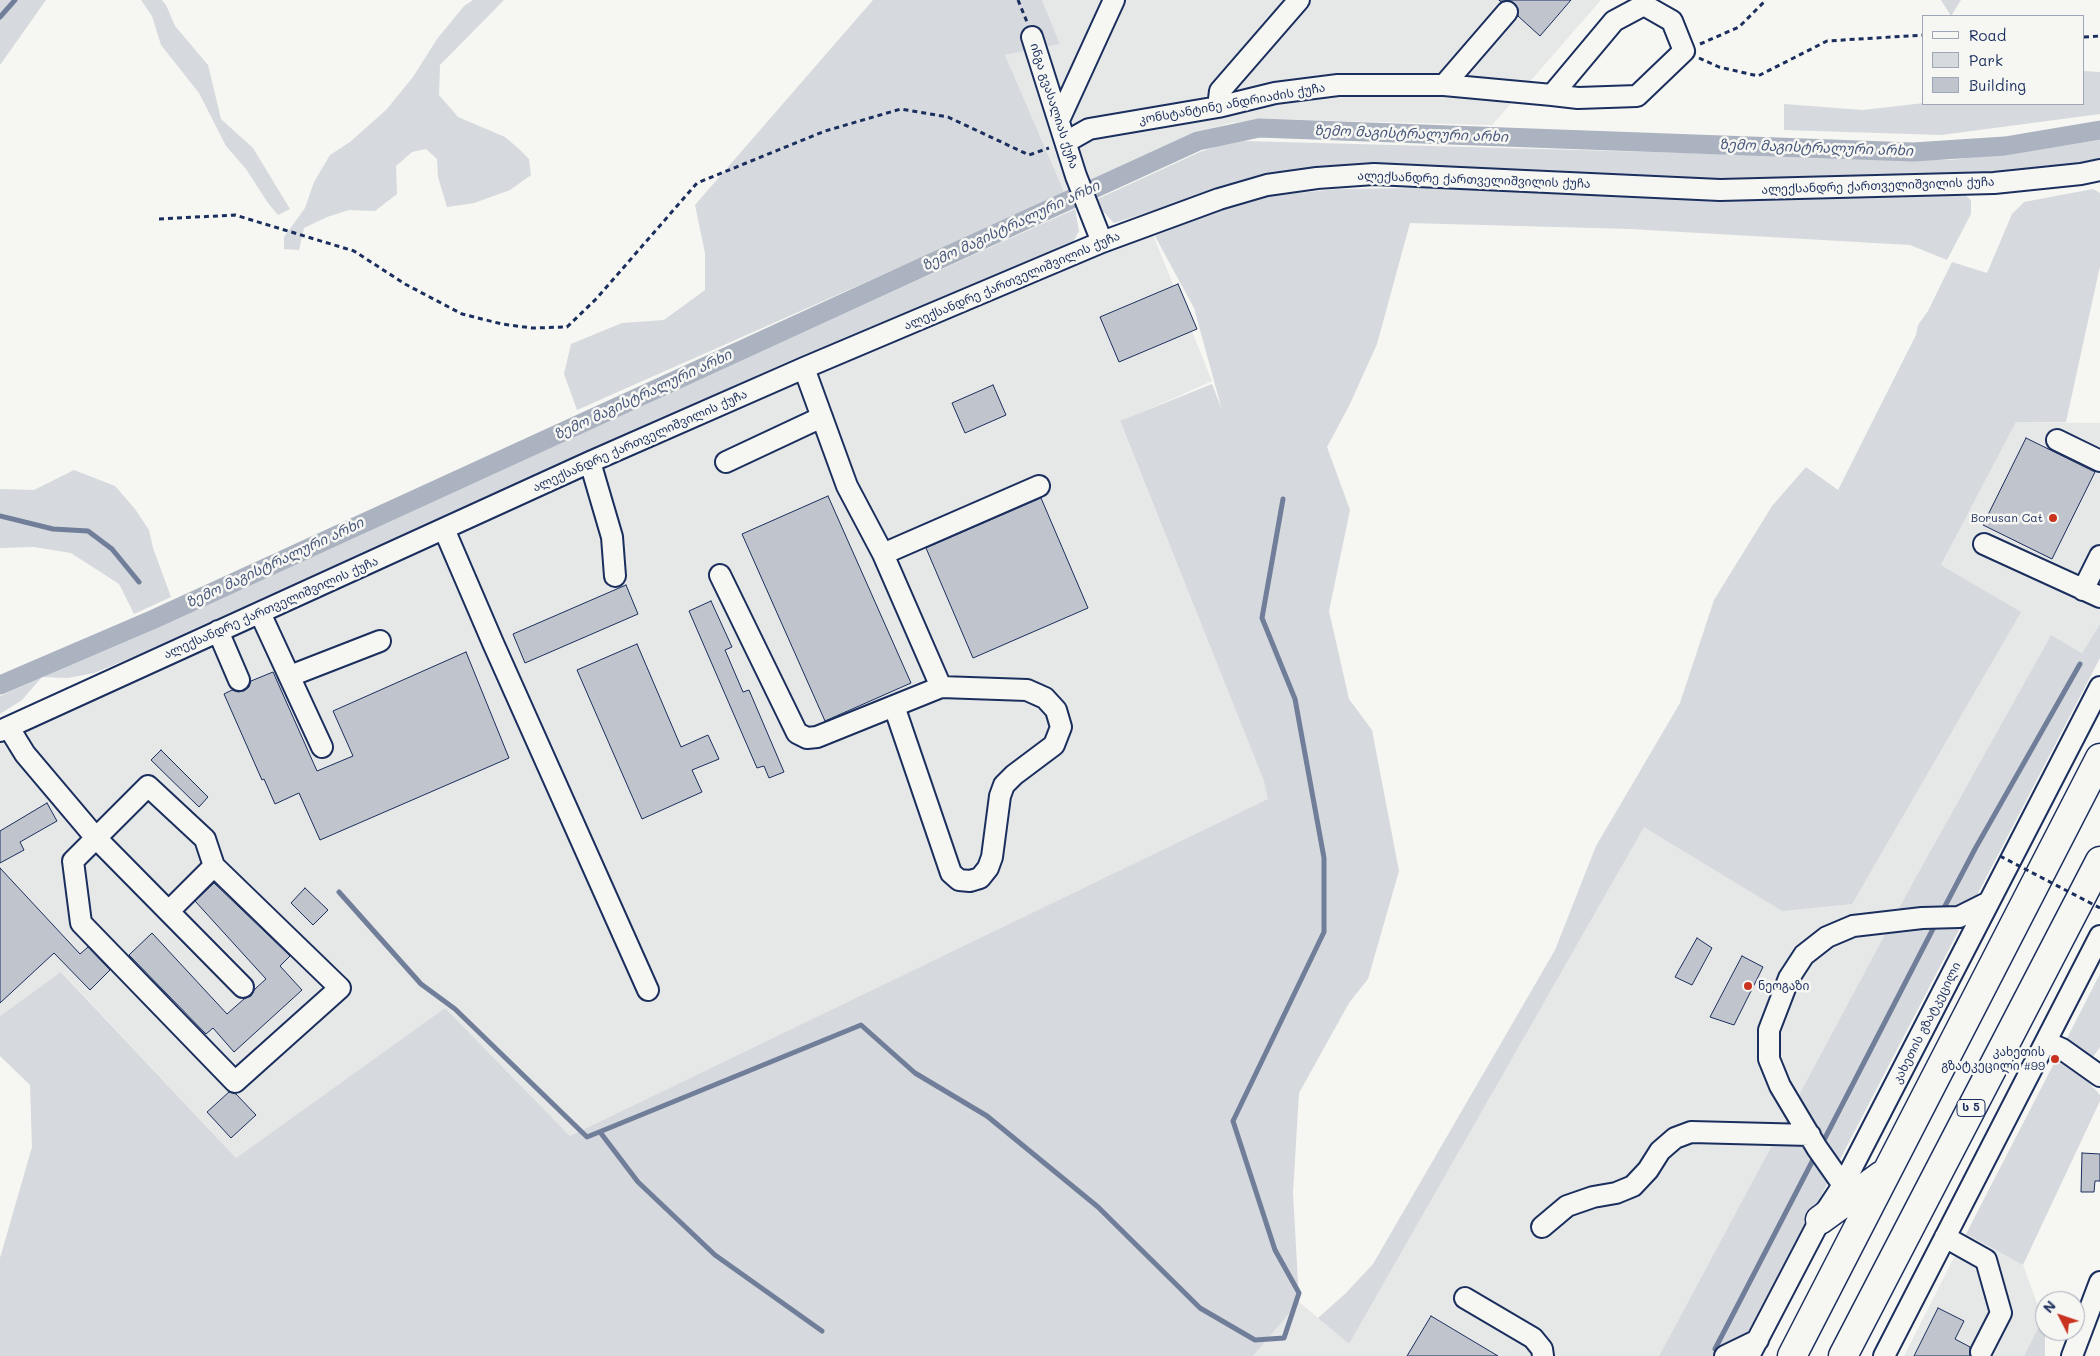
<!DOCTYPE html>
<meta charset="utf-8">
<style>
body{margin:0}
#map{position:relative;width:2100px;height:1356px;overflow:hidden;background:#f6f6f2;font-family:Mali,sans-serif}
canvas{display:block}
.legend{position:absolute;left:1922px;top:15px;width:162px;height:90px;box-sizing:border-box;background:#f6f6f2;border:1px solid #9ea6b7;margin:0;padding:6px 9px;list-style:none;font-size:15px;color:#1b2f5e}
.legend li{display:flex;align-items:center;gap:10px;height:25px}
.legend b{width:25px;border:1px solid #9ea6b7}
.north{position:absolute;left:2035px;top:1291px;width:50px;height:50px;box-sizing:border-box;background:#f6f6f2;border:1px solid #9ea6b7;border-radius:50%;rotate:311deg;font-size:14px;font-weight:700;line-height:20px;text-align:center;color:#1b2f5e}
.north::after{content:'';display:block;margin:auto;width:18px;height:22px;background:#c8321e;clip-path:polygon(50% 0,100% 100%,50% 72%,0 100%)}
</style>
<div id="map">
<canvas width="2100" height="1356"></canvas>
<ul class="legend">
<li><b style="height:6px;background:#f6f6f2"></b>Road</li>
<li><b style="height:14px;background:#d6d9dd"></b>Park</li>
<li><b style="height:14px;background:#c0c4cd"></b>Building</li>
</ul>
<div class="north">N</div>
</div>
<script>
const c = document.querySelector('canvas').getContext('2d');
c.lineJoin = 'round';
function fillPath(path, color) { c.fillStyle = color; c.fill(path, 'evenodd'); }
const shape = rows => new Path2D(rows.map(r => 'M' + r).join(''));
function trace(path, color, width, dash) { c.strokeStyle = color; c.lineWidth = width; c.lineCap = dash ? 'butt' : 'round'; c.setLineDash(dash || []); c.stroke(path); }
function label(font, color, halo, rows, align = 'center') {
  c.font = font + ' Mali,"Noto Sans Georgian",sans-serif'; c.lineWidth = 5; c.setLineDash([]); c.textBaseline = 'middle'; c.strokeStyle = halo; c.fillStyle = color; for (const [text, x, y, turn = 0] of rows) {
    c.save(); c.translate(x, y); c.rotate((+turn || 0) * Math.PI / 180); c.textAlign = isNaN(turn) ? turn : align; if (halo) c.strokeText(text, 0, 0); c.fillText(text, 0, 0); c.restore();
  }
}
fillPath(shape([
 [1042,0,1601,0,1492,125,1268,119,1231,123,1202,131,1065,194,1005,55,1060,44],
 [1149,225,1212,381,1120,422,1271,798,570,1136,445,1008,236,1158,62,972,0,1016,0,731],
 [2016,422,2100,423,2100,624,2082,653,2051,635,1912,884,1659,1356,1253,1356,1299,1302,1349,1344,1644,826,1782,911,2020,612,1941,565],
 [1966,1234,2023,1265,2045,1325,2037,1330,2024,1356,1904,1356]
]), '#e6e7e7');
fillPath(shape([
 [0,0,46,0,0,65],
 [141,0,162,0,166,5,175,26,208,65,221,119,253,148,290,209,278,215,268,203,246,169,226,146,199,93,161,45,152,16],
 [473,0,504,0,440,65,439,95,458,117,505,137,519,149,529,159,531,175,510,190,474,203,447,207,438,177,437,159,426,149,412,152,396,166,397,194,375,211,349,210,327,217,304,228,299,250,284,249,284,237,305,208,314,182,330,155,350,142,386,110,413,77,437,39,464,6],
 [873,0,1042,0,1060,44,1005,55,1065,194,577,410,564,374,571,344,622,323,664,320,705,290,705,253,695,205],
 [1941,0,1961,0,1951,16],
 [2084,71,2100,72,2100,114,1941,135,1784,130,1784,104,1863,110,1924,103,2084,104],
 [2100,140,2100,162,2024,174,1708,180,1424,170,1231,186,1114,223,1093,201,1200,152,1225,143,1244,141,1950,160,2024,152],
 [1419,188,1731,196,1966,196,1971,200,1971,214,1947,260,1910,245,1630,229,1410,223,1377,344,1349,406,1327,447,1350,510,1329,611,1349,699,1372,730,1399,871,1368,979,1349,1003,1299,1093,1293,1192,1299,1302,1253,1356,0,1356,0,1258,32,1147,30,1085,0,1056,0,1016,61,972,236,1158,445,1008,570,1136,1268,799,1264,781,1120,421,1212,384,1222,410,1194,308,1155,236,1248,198,1338,189],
 [2093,189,2100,193,2100,266,2066,422,2016,422,1941,565,2021,612,1852,904,1782,911,1644,827,1349,1344,1318,1318,1346,1293,1373,1264,1555,950,1596,846,1680,703,1714,600,1772,506,1806,467,1838,490,1916,335,1918,325,1928,311,1952,262,1987,273,2012,214,2024,202],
 [1075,209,1079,231,1073,242,782,364,250,609,94,673,68,678,42,677,22,700,0,714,0,696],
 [74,470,115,486,135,509,149,530,153,548,171,597,134,614,119,584,71,553,34,547,0,548,0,489,34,490],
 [2100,624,2100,658,1738,1356,1659,1356,1912,884,2051,635,2082,653],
 [2100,974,2100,1047,2081,1074,2100,1095,2100,1101,2023,1265,1966,1234],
 [2045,1325,2045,1356,2024,1356,2037,1330]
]), '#d6d9dd');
trace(shape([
 [0,17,15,0],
 [0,516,53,529,88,531,112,549,139,582],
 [339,892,421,984,455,1009,587,1137,861,1025,915,1073,987,1116,1098,1207,1200,1308,1255,1340,1284,1338,1299,1293,1275,1250,1233,1121,1324,932,1324,858,1295,699,1262,618,1283,499],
 [1944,908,1975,849,2080,664],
 [600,1132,638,1182,715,1255,822,1331],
 [1825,1138,1934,927],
 [1715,1349,1815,1156]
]), '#717e99', 5);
trace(shape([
 [0,685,154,619,1198,141,1259,128,1913,152,2005,146,2100,130]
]), '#abb2c0', 19);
const building = shape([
 [1499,0,1571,0,1540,36,1518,16,1518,9,1514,3,1509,0,1501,2,1499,0],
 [1178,284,1197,329,1119,362,1100,317,1178,284],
 [993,385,1006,415,965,433,952,403,993,385],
 [2026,438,2095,472,2052,559,1983,525,2026,438],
 [828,496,911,683,825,721,742,534,828,496],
 [1041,498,1088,608,973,658,926,548,1041,498],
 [626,585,638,614,525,663,513,634,626,585],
 [711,601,732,647,725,650,743,692,749,690,784,772,769,778,764,766,757,768,689,611,711,601],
 [637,644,681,747,708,735,719,759,692,770,702,792,642,819,577,670,637,644],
 [466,652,509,758,320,840,299,793,275,804,264,779,262,780,224,694,232,690,238,692,244,691,249,687,251,681,273,672,317,771,353,756,333,711,466,652],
 [161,750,208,797,199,807,151,760,161,750],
 [47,803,57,821,20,842,24,850,0,863,0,831,47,803],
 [0,868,80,954,88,947,110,970,90,990,54,953,0,1003,0,868],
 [214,883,290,956,280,966,302,990,234,1052,213,1028,206,1034,129,955,152,933,227,1014,244,999,251,996,255,989,266,979,195,901,214,883],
 [305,888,328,910,313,925,291,903,305,888],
 [1697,938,1712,948,1692,985,1675,977,1697,938],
 [1742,956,1763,967,1734,1025,1710,1017,1742,956],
 [229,1092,236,1094,256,1115,231,1138,207,1112,229,1092],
 [2082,1153,2100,1154,2100,1181,2095,1181,2094,1192,2081,1192,2082,1153],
 [1938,1308,1964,1321,1955,1339,1970,1347,1970,1356,1914,1356,1938,1308],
 [1431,1316,1498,1356,1407,1356,1431,1316]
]);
fillPath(building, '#c0c4cd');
trace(building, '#1b2f5e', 1);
const minor = shape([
 [1032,37,1076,176,1102,242],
 [1444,85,1507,12],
 [1218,107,1220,91,1299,0],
 [1059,120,1114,0],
 [1066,142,1089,129,1218,107,1275,93,1338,85,1444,85,1552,95,1578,98,1637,96,1684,51,1672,21,1644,5,1614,21,1552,95],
 [2057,440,2100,461],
 [590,462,612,537,615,576],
 [726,462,822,417],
 [444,529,493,643,648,990],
 [1984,544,2100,597],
 [883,554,1039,486],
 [720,575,797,733,807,738,817,737,941,687,883,554,847,486,804,368],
 [2083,590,2100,556],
 [260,613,322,747],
 [218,631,239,680],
 [290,676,380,641],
 [894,706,951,873,959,880,970,881,980,878,988,868,992,857,1000,796,1004,785,1014,775,1054,745,1061,727,1056,710,1045,698,1027,690,941,687],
 [9,728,25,754,96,838,243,987],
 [0,731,590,462,804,368,1102,242,1219,199,1267,185,1317,178,1374,174,1720,190,1994,183,2081,174,2100,170],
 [169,911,214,866,340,988,235,1082,81,923,73,861,148,786,205,839,214,866],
 [2046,1042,2062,1049,2100,1076],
 [1843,1185,1817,1148,1780,1086,1769,1059,1769,1030,1789,978,1804,955,1827,937,1853,926,1922,918,1959,917,1989,902],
 [1542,1227,1567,1206,1593,1197,1616,1193,1633,1186,1648,1170,1660,1151,1675,1138,1691,1132,1810,1135],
 [1945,1237,1986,1260,2001,1313,1981,1352],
 [1465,1298,1533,1338,1542,1349,1543,1356],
 [1725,1356,1758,1340],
 [1749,1356,1820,1220,1843,1185,2100,687],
 [1884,1356,2100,936],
 [2072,1356,2100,1282]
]);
const highway = shape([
 [1820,1220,1882,1175],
 [1792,1356,2100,758],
 [1843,1356,2100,861]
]);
trace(minor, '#1b2f5e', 24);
trace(highway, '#1b2f5e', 31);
trace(shape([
 [1018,0,1027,22],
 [2084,37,2100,36],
 [1700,44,1739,27,1766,0],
 [1699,58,1719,67,1758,76,1827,41,1924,35],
 [159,219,235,215,354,251,405,284,462,314,502,324,532,328,567,327,597,298,697,183,825,131,901,109,948,117,1029,155,1049,148]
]), '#1b2f5e', 3, [5, 4]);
trace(minor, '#f6f6f2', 20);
trace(highway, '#f6f6f2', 28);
trace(shape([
 [2000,856,2100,908]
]), '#1b2f5e', 3, [5, 4]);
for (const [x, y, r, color] of [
 [2053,518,5,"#c8321e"],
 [1748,986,5,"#c8321e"],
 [2055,1059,5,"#c8321e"]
]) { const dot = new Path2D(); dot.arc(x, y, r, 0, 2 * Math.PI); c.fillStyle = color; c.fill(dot); trace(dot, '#f6f6f2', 2); }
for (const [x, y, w] of [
 [1971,1108,28]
]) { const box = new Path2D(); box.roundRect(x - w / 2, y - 8.5, w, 17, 4); c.fillStyle = '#f6f6f2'; c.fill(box); trace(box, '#1b2f5e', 1); }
label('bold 11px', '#1b2f5e', null, [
 ["ს 5",1971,1108]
]);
label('12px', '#1b2f5e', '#f6f6f2', [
 ["კონსტანტინე ანდრიაძის ქუჩა",1232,104,-10],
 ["ინგა გვასალიას ქუჩა",1054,106,72],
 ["ალექსანდრე ქართველიშვილის ქუჩა",1474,180,2],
 ["ალექსანდრე ქართველიშვილის ქუჩა",1878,186,-2],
 ["ალექსანდრე ქართველიშვილის ქუჩა",1012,281,-23],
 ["ალექსანდრე ქართველიშვილის ქუჩა",640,441,-24],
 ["ალექსანდრე ქართველიშვილის ქუჩა",271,608,-24],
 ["კახეთის გზატკეცილი",1927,1023,-63]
]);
label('12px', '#1b2f5e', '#f6f6f2', [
 ["Borusan Cat",2043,518],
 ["ნეოგაზი",1758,986,"left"],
 ["კახეთის",2045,1052],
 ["გზატკეცილი #99",2045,1066]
], 'right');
label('italic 14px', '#46567b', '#f6f6f2', [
 ["ზემო მაგისტრალური არხი",1411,134,2],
 ["ზემო მაგისტრალური არხი",1816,148,2],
 ["ზემო მაგისტრალური არხი",1011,226,-25],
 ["ზემო მაგისტრალური არხი",643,395,-25],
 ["ზემო მაგისტრალური არხი",275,563,-25]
]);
</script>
